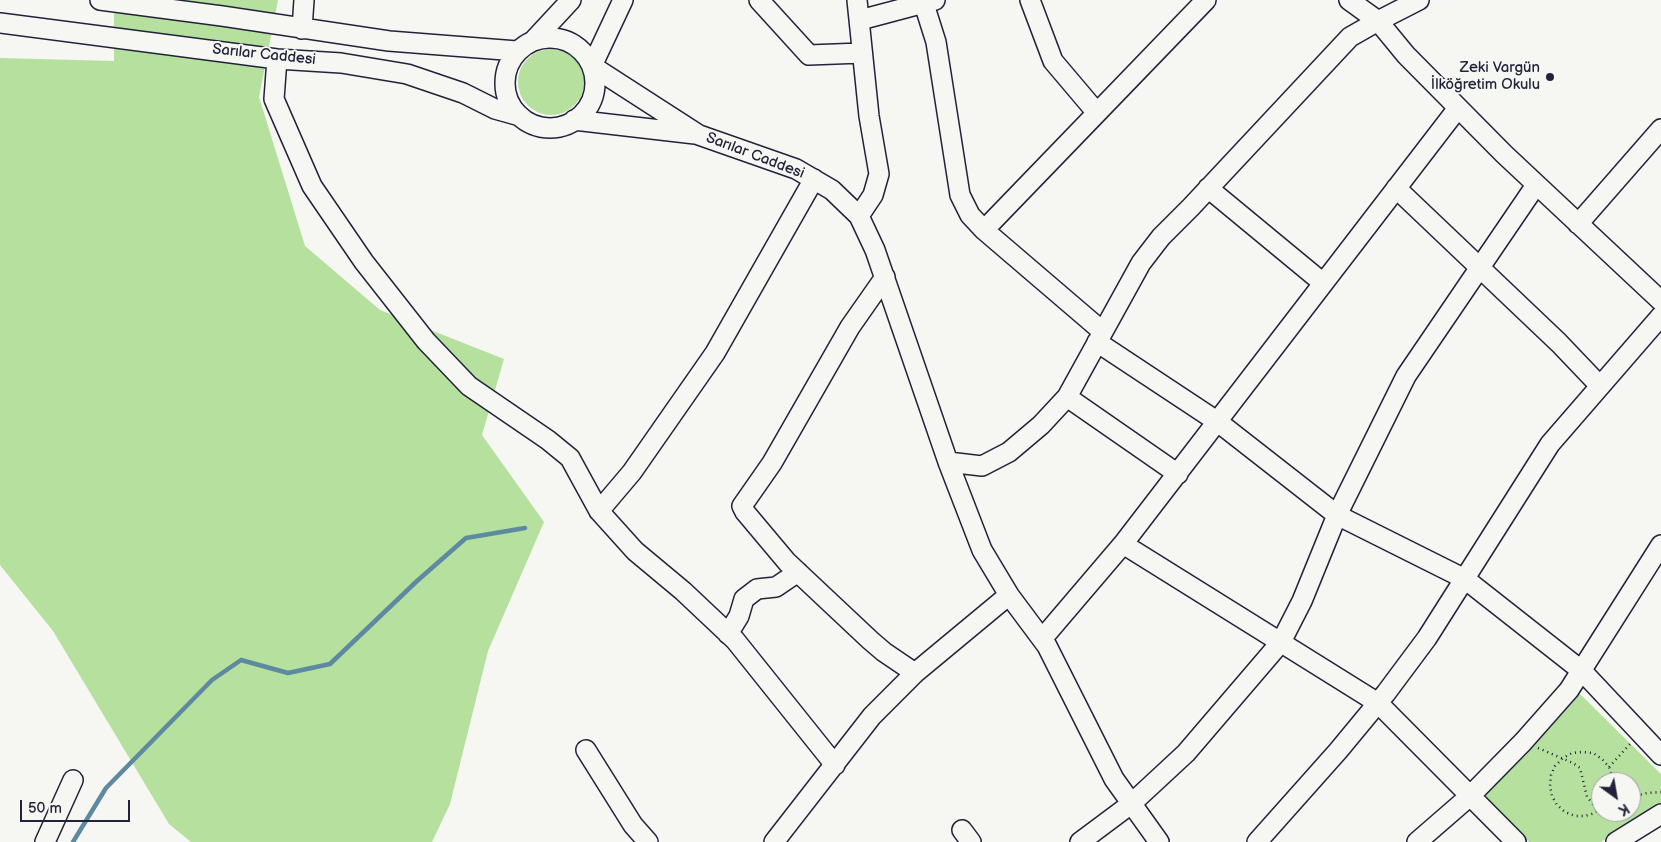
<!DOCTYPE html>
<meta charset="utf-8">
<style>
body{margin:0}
#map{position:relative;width:1661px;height:842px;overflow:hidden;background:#f6f6f2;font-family:"Balsamiq Sans",sans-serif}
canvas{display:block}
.north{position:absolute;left:1591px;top:772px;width:50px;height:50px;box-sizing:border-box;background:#f6f6f2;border:1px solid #a1a1a9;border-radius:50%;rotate:148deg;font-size:14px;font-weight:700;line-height:20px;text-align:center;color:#22223b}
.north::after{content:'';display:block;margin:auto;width:18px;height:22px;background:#22223b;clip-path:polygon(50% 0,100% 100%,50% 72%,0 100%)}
.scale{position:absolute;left:20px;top:800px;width:110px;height:22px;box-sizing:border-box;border:2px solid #22223b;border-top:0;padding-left:6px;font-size:15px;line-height:18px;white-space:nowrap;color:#22223b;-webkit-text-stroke:4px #f6f6f2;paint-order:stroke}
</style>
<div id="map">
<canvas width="1661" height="842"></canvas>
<div class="north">K</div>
<div class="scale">50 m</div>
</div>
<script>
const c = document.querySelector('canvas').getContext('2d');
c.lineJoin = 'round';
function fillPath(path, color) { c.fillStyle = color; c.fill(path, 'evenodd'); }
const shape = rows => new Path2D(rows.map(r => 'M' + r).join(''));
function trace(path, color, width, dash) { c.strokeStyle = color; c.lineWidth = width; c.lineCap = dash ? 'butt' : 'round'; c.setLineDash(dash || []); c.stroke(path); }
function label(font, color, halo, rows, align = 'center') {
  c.font = font + ' "Balsamiq Sans",sans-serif'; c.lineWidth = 4; c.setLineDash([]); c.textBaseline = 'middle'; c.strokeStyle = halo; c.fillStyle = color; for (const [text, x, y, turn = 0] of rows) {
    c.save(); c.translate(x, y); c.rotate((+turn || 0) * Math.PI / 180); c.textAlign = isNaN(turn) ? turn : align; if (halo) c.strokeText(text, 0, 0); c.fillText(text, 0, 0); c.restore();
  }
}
fillPath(shape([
 [114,0,278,0,259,97,305,246,380,310,504,359,482,435,544,522,488,651,450,804,432,842,191,842,169,824,53,631,0,565,0,58,114,61],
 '518 82a33 33 0 1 1 66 0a33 33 0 1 1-66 0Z',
 [1580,694,1661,774,1661,803,1601,842,1529,842,1482,795,1525,756],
 [1601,782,1631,782,1631,812,1601,812]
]), '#b5e09d');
trace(shape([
 [73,842,106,788,212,680,241,660,288,673,330,664,417,581,466,538,525,528]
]), '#5d89a1', 4.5);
const minor = shape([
 [100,0,222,16,389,41,517,51],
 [623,0,592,66,699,135,796,169,832,190,859,216,875,250,948,462,982,550,1009,595,1047,646,1114,779,1159,842],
 [759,0,809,55,861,53],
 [857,0,869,116,879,174,873,195,859,216],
 [1030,0,1053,61,1097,113],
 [1349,0,1378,21,1406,55,1504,154,1661,301],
 [924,4,936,42,960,195,970,215,984,230,1102,331],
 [860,20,935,0],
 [0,23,277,59,341,63,407,74,463,93,495,109,520,116],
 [302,29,304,0],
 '505 83a45 45 0 1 1 90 0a45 45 0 1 1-90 0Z',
 [533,41,571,0],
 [277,59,274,99,312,186,364,262,426,341,469,386,548,440,570,458,599,511,635,551,683,591,735,640,835,765],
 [574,120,695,134],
 [1208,188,1323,283],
 [1396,188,1559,343,1600,386],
 [1578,224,1661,129],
 [984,230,1206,0],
 [885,277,850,327,772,463,742,506,745,512,787,562,870,640,884,652,915,673],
 [1097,342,1218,422,1337,515,1465,579,1582,671,1661,755],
 [1067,397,1178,474],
 [948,462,982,466,1009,452,1041,425,1067,397,1141,263,1161,237,1191,207,1350,37,1378,21,1419,0],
 [599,511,632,472,715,353,814,179],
 [1123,544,1378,703,1516,842],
 [728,634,739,616,744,599,757,589,776,587,798,572],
 [1042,639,1123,544,1458,108],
 [586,750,633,825,648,842],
 [962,830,971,842],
 [45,842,73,780],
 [774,842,872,716,915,673,1009,595],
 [1080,842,1131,804,1186,753,1281,642,1302,601,1337,515,1406,376,1536,185],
 [1257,842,1338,751,1386,693,1427,638,1550,444,1661,316],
 [1417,842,1470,796,1523,742,1569,690,1661,545],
 [1616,842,1661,814]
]);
trace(minor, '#22223b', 22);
trace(shape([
 [1538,748,1573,763,1580,768,1587,797,1593,804,1601,807],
 [1609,767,1630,744],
 [1631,797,1647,793,1661,792],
 [1601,809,1595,813,1585,816,1575,816,1565,812,1557,805,1552,796,1550,786,1551,775,1555,766,1563,758,1572,753,1582,752,1593,753,1602,759,1609,767,1614,782]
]), '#22223b', 2.5, [1, 4]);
trace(minor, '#f6f6f2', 19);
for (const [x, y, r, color] of [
 [1550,77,5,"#22223b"]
]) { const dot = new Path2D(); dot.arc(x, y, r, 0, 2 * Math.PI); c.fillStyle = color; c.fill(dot); trace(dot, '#f6f6f2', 2); }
label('15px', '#22223b', '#f6f6f2', [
 ["Sarılar Caddesi",264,55,6],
 ["Sarılar Caddesi",755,156,21]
]);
label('15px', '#22223b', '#f6f6f2', [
 ["Zeki Vargün",1540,68],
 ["İlköğretim Okulu",1540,85]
], 'right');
</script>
